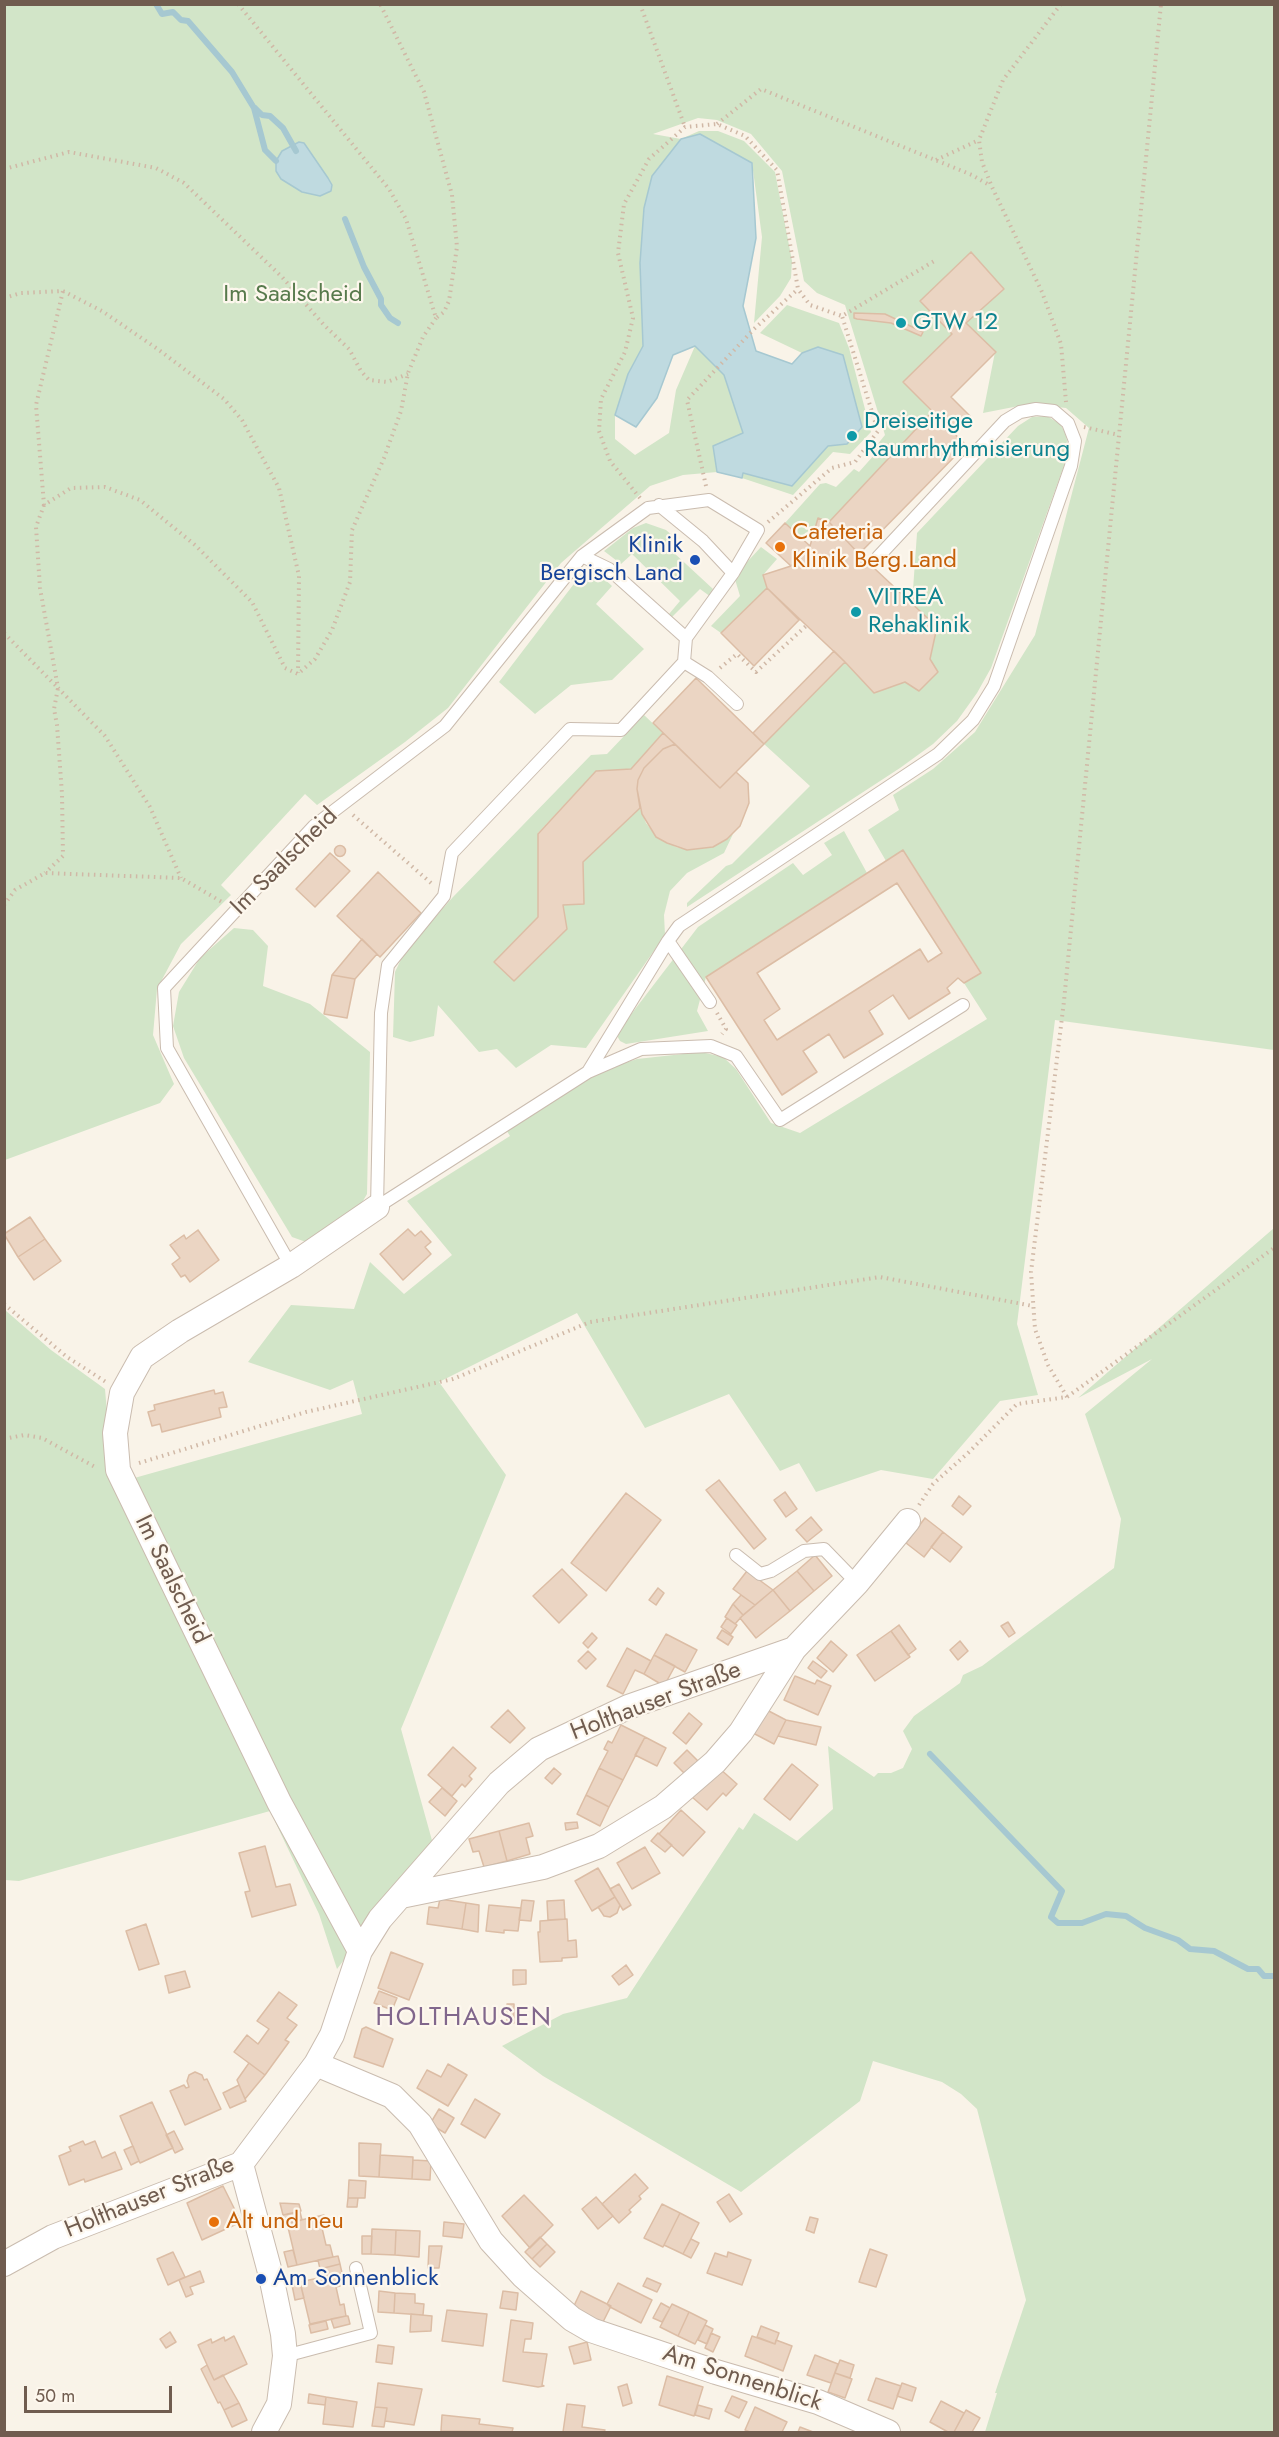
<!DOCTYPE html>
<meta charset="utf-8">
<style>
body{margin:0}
#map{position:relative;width:1279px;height:2437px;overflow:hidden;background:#f9f3e8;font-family:Jost,sans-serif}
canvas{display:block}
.frame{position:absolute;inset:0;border:6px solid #705c4f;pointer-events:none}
.scale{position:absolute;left:24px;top:2386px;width:148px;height:27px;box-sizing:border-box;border:3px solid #705c4f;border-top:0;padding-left:8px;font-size:18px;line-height:21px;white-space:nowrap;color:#705c4f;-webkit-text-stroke:4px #fdf7ed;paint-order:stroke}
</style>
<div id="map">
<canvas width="1279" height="2437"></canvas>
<div class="frame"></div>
<div class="scale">50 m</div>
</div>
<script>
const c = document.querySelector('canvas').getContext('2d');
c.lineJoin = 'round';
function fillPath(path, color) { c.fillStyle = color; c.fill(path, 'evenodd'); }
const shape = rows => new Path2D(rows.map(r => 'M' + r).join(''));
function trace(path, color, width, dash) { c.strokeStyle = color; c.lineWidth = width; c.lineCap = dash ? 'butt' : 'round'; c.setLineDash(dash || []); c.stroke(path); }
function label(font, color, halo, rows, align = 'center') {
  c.font = font + ' Jost,sans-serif'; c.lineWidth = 4.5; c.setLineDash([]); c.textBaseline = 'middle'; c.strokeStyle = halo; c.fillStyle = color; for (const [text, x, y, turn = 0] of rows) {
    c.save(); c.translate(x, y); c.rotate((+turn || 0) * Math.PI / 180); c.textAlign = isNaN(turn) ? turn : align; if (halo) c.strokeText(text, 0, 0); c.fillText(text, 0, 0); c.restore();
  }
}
fillPath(shape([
 [4,5,1274,5,1274,1050,1055,1020,1017,1324,1038,1395,1000,1401,933,1479,881,1470,816,1492,799,1463,780,1471,729,1394,645,1428,577,1313,439,1382,506,1475,401,1729,433,1844,337,1969,319,1914,270,1811,19,1881,5,1880,5,1310,51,1350,105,1389,113,1484,362,1414,353,1380,330,1390,248,1362,291,1305,354,1309,370,1262,404,1294,452,1255,407,1201,510,1136,505,1128,588,1075,637,1059,701,1052,723,1057,736,1069,771,1123,800,1133,987,1019,964,983,981,972,903,850,886,861,868,830,899,810,893,795,933,769,975,732,1035,635,1089,428,1066,408,1029,404,983,413,995,352,966,323,1004,289,971,253,920,301,952,334,904,382,932,412,829,522,819,518,814,535,809,530,802,538,785,523,820,484,826,483,836,487,854,469,859,472,875,454,872,451,885,435,845,305,817,293,804,281,782,171,751,134,717,120,698,118,653,134,681,139,699,131,718,131,744,141,775,172,792,261,791,278,780,296,754,323,762,237,752,163,640,263,643,346,628,374,615,415,615,439,635,455,669,433,676,390,695,346,724,375,743,433,713,446,717,472,683,475,650,486,561,563,448,708,405,742,317,805,305,794,221,885,231,895,181,944,157,989,153,1035,174,1084,160,1103,5,1160],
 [787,305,839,323,849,348,871,432,850,454,833,452,793,495,742,478,743,473,792,486,828,446,847,444,818,347,802,353,760,333],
 [1047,416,1060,424,1065,432,1068,444,1066,460,991,668,977,693,957,721,933,744,900,768,687,907,687,903,726,866,732,864,810,786,764,744,845,662,874,693,905,682,919,691,938,672,930,659,937,627,912,604,917,533,1018,426,1032,417],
 [646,523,666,530,680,542,673,552,713,589,711,597,700,589,672,617,669,614,680,601,632,554,621,564,604,551,633,528],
 [761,547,777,559,763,575,767,588,721,633,711,626,740,596,734,576],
 [583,572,597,572,612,586,596,604,644,649,612,680,571,685,535,714,499,682],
 [644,715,663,733,631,769,596,771,538,833,538,917,494,962,514,981,567,929,563,905,583,862,640,808,646,823,656,836,676,847,687,850,706,848,720,843,733,834,724,853,687,873,670,891,664,915,665,935,586,1048,551,1045,516,1068,497,1049,479,1052,438,1005,434,1036,410,1042,393,1037,395,972,405,951,453,897,591,755,607,754],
 [844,831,867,873,706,977,697,1011,708,1031,626,1044,620,1041,616,1034,698,927,793,863,803,875,832,855,824,843],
 [234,928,253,930,268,946,263,986,310,1004,370,1052,367,1194,357,1211,306,1242,292,1237,184,1058,173,1026,179,992,200,958],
 [1274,1228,1274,2432,985,2432,997,2393,995,2393,1026,2300,977,2109,961,2094,942,2082,873,2061,860,2101,741,2192,543,2076,502,2046,563,2014,627,1998,739,1827,743,1830,754,1813,797,1841,833,1809,828,1746,874,1777,878,1773,891,1773,903,1768,912,1749,903,1731,914,1716,960,1683,963,1675,982,1666,1114,1568,1121,1519,1085,1414,1152,1359,1078,1398]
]), '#d2e5c8');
const water = shape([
 [700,134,752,163,756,238,743,306,756,351,792,364,802,353,818,347,843,355,862,427,847,444,828,446,792,486,743,473,742,478,717,472,713,446,743,433,724,375,695,346,673,355,657,398,636,427,615,415,628,374,643,346,640,263,644,208,652,176,681,139,700,134],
 [299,142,304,143,328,178,332,185,331,191,320,196,302,192,281,179,276,171,276,161,282,151,299,142]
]);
fillPath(water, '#bfdae0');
trace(water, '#a6c8d1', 1.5);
trace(shape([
 [156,4,162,14,173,12,181,20,188,21,232,72,254,108,265,150,276,161],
 [255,108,262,115,270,116,283,128,296,151],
 [345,219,364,267,381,299,381,305,390,318,398,323],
 [930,1754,1062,1891,1051,1917,1058,1923,1082,1923,1106,1914,1126,1916,1145,1928,1178,1940,1190,1949,1214,1951,1248,1969,1258,1969,1264,1976,1274,1976]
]), '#a6c8d1', 6);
const building = shape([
 [971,252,1004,289,966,323,996,352,951,397,970,416,953,432,903,382,952,334,920,301,971,252],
 [854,313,885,314,923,332,921,336,891,323,857,319,854,318,854,313],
 [932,412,966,445,859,554,829,522,932,412],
 [818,518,829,522,859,554,937,627,930,659,938,672,919,691,905,682,874,693,845,662,767,588,763,575,791,566,810,546,818,518],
 [785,523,810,546,791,566,766,543,785,523],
 [767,588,799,620,754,666,721,633,767,588],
 [834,651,845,662,764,744,753,733,834,651],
 [696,678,764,744,720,788,653,723,696,678],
 [663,733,675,744,663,749,644,768,638,780,637,789,640,808,583,862,584,904,563,905,567,929,514,981,494,962,538,917,538,834,596,771,631,769,663,733],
 [675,744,720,788,736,772,748,783,749,803,740,826,727,839,713,847,687,850,667,843,656,837,642,814,637,789,638,780,644,768,663,749,675,744],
 '334.5 851a5.5 5.5 0 1 1 11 0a5.5 5.5 0 1 1-11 0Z',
 [903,850,981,973,964,983,958,978,947,988,950,993,909,1019,893,995,869,1011,883,1034,844,1058,829,1034,803,1051,817,1072,782,1095,706,977,903,850],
 [897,883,942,953,928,962,920,949,777,1040,764,1020,780,1009,757,973,897,883],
 [330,853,350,871,315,907,296,889,330,853],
 [378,872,421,913,380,957,337,916,378,872],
 [362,939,377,954,355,979,332,975,362,939],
 [332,975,355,979,347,1018,324,1014,332,975],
 [30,1217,45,1239,18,1257,4,1234,30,1217],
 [408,1229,415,1236,421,1231,431,1242,425,1247,431,1254,403,1280,380,1254,408,1229],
 [198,1230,219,1260,190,1282,185,1275,181,1277,172,1264,180,1258,170,1245,184,1235,186,1239,198,1230],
 [45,1239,61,1261,34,1280,18,1257,45,1239],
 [214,1390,215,1394,223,1392,227,1407,219,1408,221,1417,162,1432,160,1424,152,1426,148,1412,155,1410,154,1405,214,1390],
 [719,1480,766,1539,754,1549,706,1490,719,1480],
 [785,1492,797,1509,786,1517,774,1500,785,1492],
 [626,1493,661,1520,606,1591,571,1563,626,1493],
 [959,1496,971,1506,963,1515,952,1506,959,1496],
 [811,1517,822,1530,807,1542,796,1530,811,1517],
 [925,1518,943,1532,924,1557,906,1543,925,1518],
 [943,1532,962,1547,950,1562,931,1547,943,1532],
 [815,1555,832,1576,814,1591,797,1571,815,1555],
 [562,1569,587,1595,559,1623,533,1596,562,1569],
 [747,1571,773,1590,755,1605,733,1589,747,1571],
 [797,1571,814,1591,790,1611,773,1590,797,1571],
 [658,1588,664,1593,656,1605,649,1600,658,1588],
 [773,1590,790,1611,756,1638,740,1618,773,1590],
 [741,1595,755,1605,743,1615,733,1604,741,1595],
 [733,1604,743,1615,735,1624,725,1617,733,1604],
 [727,1618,737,1625,731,1634,721,1627,727,1618],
 [1008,1622,1015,1633,1009,1637,1001,1626,1008,1622],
 [899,1625,916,1649,908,1655,891,1631,899,1625],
 [722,1630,733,1637,728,1645,717,1638,722,1630],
 [891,1631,910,1657,875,1681,857,1655,891,1631],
 [592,1633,597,1638,588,1648,583,1643,592,1633],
 [666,1634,697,1650,685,1672,654,1655,666,1634],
 [831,1641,847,1655,833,1672,817,1658,831,1641],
 [960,1641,968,1651,958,1660,950,1650,960,1641],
 [627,1648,651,1661,644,1674,635,1670,623,1694,607,1686,627,1648],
 [588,1651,596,1659,586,1669,578,1661,588,1651],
 [654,1655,675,1666,664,1686,644,1674,654,1655],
 [813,1661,827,1671,821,1678,808,1668,813,1661],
 [795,1676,815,1684,817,1680,831,1686,818,1715,784,1700,795,1676],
 [765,1709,786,1720,774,1744,753,1733,765,1709],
 [508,1710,525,1728,510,1743,491,1727,508,1710],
 [689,1713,702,1724,686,1744,673,1733,689,1713],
 [786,1720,821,1727,816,1745,778,1736,786,1720],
 [621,1725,645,1737,623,1780,599,1768,608,1751,604,1749,608,1741,612,1743,621,1725],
 [645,1737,666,1748,657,1766,635,1755,645,1737],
 [453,1747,476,1768,469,1776,472,1779,465,1787,462,1784,452,1796,428,1775,453,1747],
 [687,1750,700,1763,687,1776,674,1763,687,1750],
 [792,1764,818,1785,790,1820,764,1799,792,1764],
 [554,1768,561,1774,552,1784,545,1778,554,1768],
 [599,1768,623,1780,609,1807,586,1795,599,1768],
 [719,1768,737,1784,726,1796,723,1793,707,1810,692,1797,719,1768],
 [442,1788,457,1801,445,1816,429,1802,442,1788],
 [586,1795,609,1807,600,1826,577,1814,586,1795],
 [681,1810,705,1832,683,1856,659,1834,681,1810],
 [577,1822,578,1828,566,1830,565,1823,577,1822],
 [529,1823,533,1836,526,1838,530,1854,507,1861,499,1831,529,1823],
 [499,1831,507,1861,484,1867,479,1851,473,1852,469,1839,499,1831],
 [658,1833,672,1845,665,1852,651,1841,658,1833],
 [265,1846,276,1887,290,1884,296,1905,252,1917,245,1892,250,1891,239,1853,265,1846],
 [645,1847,660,1873,632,1889,617,1863,645,1847],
 [598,1868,615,1897,592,1911,575,1881,598,1868],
 [619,1884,631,1905,623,1910,610,1889,619,1884],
 [615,1897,620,1905,617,1913,610,1917,604,1916,598,1907,615,1897],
 [440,1899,466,1903,462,1929,427,1924,429,1907,438,1908,440,1899],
 [522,1900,534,1901,531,1921,519,1920,522,1900],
 [564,1900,565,1919,548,1920,547,1901,564,1900],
 [466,1903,479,1905,478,1932,462,1929,466,1903],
 [489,1905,521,1908,518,1931,504,1930,504,1933,486,1931,489,1905],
 [567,1919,568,1941,576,1940,577,1957,562,1958,562,1961,540,1962,538,1932,540,1932,540,1921,567,1919],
 [146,1924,159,1964,139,1970,126,1931,146,1924],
 [391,1952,423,1964,409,2000,378,1988,391,1952],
 [626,1965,633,1975,619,1985,612,1976,626,1965],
 [513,1970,526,1970,526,1984,513,1985,513,1970],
 [185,1971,190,1987,169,1993,165,1976,185,1971],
 [379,1991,397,1998,392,2010,374,2003,379,1991],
 [279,1992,297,2005,287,2018,297,2025,285,2040,289,2042,265,2075,234,2052,247,2035,258,2044,269,2029,257,2021,279,1992],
 [507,2004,514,2004,514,2023,507,2023,507,2004],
 [366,2027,393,2039,383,2067,354,2057,362,2029,366,2027],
 [249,2063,265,2075,245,2099,237,2080,249,2063],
 [448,2064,467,2075,448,2106,417,2088,427,2070,441,2077,448,2064],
 [195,2072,202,2075,204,2080,207,2079,221,2109,185,2125,170,2091,184,2085,186,2088,189,2087,187,2081,189,2075,195,2072],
 [239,2085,246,2101,230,2108,223,2093,239,2085],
 [475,2099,500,2114,485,2138,461,2124,475,2099],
 [152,2102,173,2148,140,2163,120,2116,152,2102],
 [439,2109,454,2118,445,2133,430,2124,439,2109],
 [174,2131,183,2149,175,2153,166,2135,174,2131],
 [83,2141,85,2145,95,2141,102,2158,115,2152,122,2169,85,2182,84,2179,69,2185,59,2156,71,2151,69,2147,83,2141],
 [359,2143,381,2144,379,2177,359,2176,359,2143],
 [133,2146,139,2161,131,2165,124,2150,133,2146],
 [380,2155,413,2157,412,2179,379,2177,380,2155],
 [413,2160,431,2161,430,2180,412,2179,413,2160],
 [635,2174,648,2188,639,2196,641,2199,629,2210,631,2212,619,2223,602,2204,635,2174],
 [349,2180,366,2181,365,2198,348,2198,349,2180],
 [223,2186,241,2222,202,2240,187,2203,223,2186],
 [729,2194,742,2214,730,2222,717,2202,729,2194],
 [524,2195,553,2225,530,2248,502,2216,524,2195],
 [596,2197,613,2216,598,2229,582,2209,596,2197],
 [348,2198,358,2198,357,2207,347,2207,348,2198],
 [280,2203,299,2204,301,2211,283,2215,280,2203],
 [662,2204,680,2213,663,2247,644,2238,662,2204],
 [300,2212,302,2220,285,2224,283,2215,300,2212],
 [680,2213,699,2223,683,2254,664,2245,680,2213],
 [324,2215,326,2227,322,2228,326,2245,330,2245,333,2257,297,2265,287,2223,324,2215],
 [810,2217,818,2219,814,2233,806,2230,810,2217],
 [444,2222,464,2224,462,2238,443,2236,444,2222],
 [372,2229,396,2230,395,2255,371,2254,372,2229],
 [396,2230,420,2231,419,2257,395,2255,396,2230],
 [362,2236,372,2236,371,2254,362,2254,362,2236],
 [540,2237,547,2244,532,2259,525,2252,540,2237],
 [691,2239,699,2243,691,2258,683,2254,691,2239],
 [547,2244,555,2252,540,2267,532,2259,547,2244],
 [429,2246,442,2246,439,2268,428,2268,429,2246],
 [870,2249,887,2255,876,2287,859,2282,870,2249],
 [293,2250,297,2265,288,2267,284,2252,293,2250],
 [173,2252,185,2277,168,2285,157,2259,173,2252],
 [728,2252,751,2260,742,2285,707,2273,715,2253,727,2257,728,2252],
 [338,2256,340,2264,320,2269,318,2260,338,2256],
 [340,2264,342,2273,322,2278,320,2269,340,2264],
 [200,2271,204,2282,190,2287,193,2294,186,2297,179,2280,200,2271],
 [337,2274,340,2286,336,2287,340,2305,344,2304,346,2316,310,2324,300,2282,337,2274],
 [647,2278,661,2284,657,2292,643,2286,647,2278],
 [300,2282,304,2298,295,2300,292,2285,300,2282],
 [618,2283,652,2300,641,2323,610,2307,607,2304,618,2283],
 [379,2291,395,2293,394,2313,378,2312,379,2291],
 [503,2291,518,2293,516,2310,500,2308,503,2291],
 [581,2291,611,2306,602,2324,572,2310,581,2291],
 [395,2293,415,2294,415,2303,424,2304,423,2315,394,2313,395,2293],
 [661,2303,670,2308,662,2322,653,2318,661,2303],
 [672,2304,689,2312,678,2336,660,2327,672,2304],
 [447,2310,487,2314,483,2346,442,2341,447,2310],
 [689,2312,707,2321,695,2344,678,2336,689,2312],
 [411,2314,432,2316,431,2331,410,2332,411,2314],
 [346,2316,348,2316,350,2324,334,2328,331,2319,346,2316],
 [511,2320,533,2323,531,2339,525,2339,523,2352,547,2354,542,2385,544,2386,538,2387,503,2381,511,2320],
 [326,2321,328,2329,311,2333,309,2325,326,2321],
 [705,2325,713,2329,707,2344,698,2340,705,2325],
 [761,2326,779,2333,775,2344,757,2337,761,2326],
 [170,2332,176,2342,166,2348,160,2339,170,2332],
 [711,2333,720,2337,713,2352,705,2348,711,2333],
 [234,2336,247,2364,214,2380,198,2345,211,2339,212,2343,224,2337,225,2341,234,2336],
 [752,2336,775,2344,776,2340,792,2346,783,2371,745,2356,752,2336],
 [587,2342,591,2360,574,2364,569,2347,587,2342],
 [378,2345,394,2347,392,2364,376,2362,378,2345],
 [815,2355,838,2364,831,2383,807,2375,815,2355],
 [840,2360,854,2365,850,2378,835,2373,840,2360],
 [207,2365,214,2380,223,2375,239,2403,224,2410,220,2402,218,2403,201,2369,207,2365],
 [835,2373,852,2379,845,2398,828,2392,835,2373],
 [667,2376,703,2387,694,2416,659,2405,667,2376],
 [876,2378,901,2386,893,2409,868,2400,876,2378],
 [378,2383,422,2389,414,2425,385,2421,387,2408,375,2407,378,2383],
 [902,2383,916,2388,912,2401,897,2396,902,2383],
 [627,2384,632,2403,623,2406,618,2387,627,2384],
 [309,2394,326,2397,325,2405,308,2403,309,2394],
 [732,2396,747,2402,739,2418,725,2411,732,2396],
 [326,2397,357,2402,353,2427,323,2424,326,2397],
 [941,2401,964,2413,954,2432,948,2432,930,2422,941,2401],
 [239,2403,247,2420,232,2427,224,2410,239,2403],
 [567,2404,585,2406,582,2427,605,2430,604,2432,563,2432,567,2404],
 [698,2405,712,2409,709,2419,695,2415,698,2405],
 [375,2407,387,2408,384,2427,372,2426,375,2407],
 [755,2407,787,2422,782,2432,750,2432,745,2430,755,2407],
 [966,2410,980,2418,972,2432,954,2432,966,2410],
 [442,2415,480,2419,479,2424,513,2428,512,2432,441,2431,442,2415],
 [800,2427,813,2432,798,2432,800,2427]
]);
fillPath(building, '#ebd5c3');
trace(building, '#dcbda5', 1.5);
const lane = shape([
 [659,505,703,541,733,573],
 [582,556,609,569,686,638],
 [684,662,708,677,737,704],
 [668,941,710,1002],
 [588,1072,668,941,679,926,938,754,973,720,994,686,1071,466,1075,441,1068,423,1054,411,1036,409,1020,412,1005,421,878,557],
 [377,1207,588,1072,641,1049,711,1046,736,1056,780,1120,963,1005],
 [291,1266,167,1048,164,988,314,826,445,726,582,556,648,508,709,500,758,530,733,573,686,638,684,662,621,730,570,729,452,853,444,896,388,965,381,1013,377,1207],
 [736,1555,760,1574,771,1571,804,1551,824,1549,857,1583],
 [285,2356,371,2333,356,2268]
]);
const street = shape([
 [401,1896,543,1867,599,1846,663,1807,715,1762,741,1732,794,1649],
 [360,1951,279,1802,118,1470,115,1433,122,1393,142,1357,180,1331,291,1266,377,1207],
 [316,2064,392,2096,420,2124,491,2241,523,2276,572,2319,591,2330,716,2372,818,2402,888,2432],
 [241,2164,271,2276,283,2334,285,2356,279,2404,264,2432],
 [4,2264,53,2237,241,2164,316,2064,332,2035,360,1951,380,1919,499,1783,539,1749,628,1707,794,1649,857,1583,908,1521]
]);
trace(lane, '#cabcaf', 14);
trace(street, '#cabcaf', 26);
trace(shape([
 [238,4,389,189,406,219,436,318,444,312,449,301,457,247,452,195,424,92,380,4],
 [640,4,685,127],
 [1061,4,1003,80,979,140,982,162,992,187,1042,292,1061,344,1066,402],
 [717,124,761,89,972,175,991,186],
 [936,160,979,140],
 [4,169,69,152,156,168,184,183,282,277,324,325,349,349,361,371,369,380,387,382,408,374],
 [63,291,102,311,159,350,224,399,242,420,279,488,299,576,298,673],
 [4,298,21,293,63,291,36,405,44,505,71,488,105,487,140,500,195,545,252,602,285,668,298,674,315,659,332,630,350,582,352,530,384,458,401,411,408,373,423,337,436,318],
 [1084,427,1119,435],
 [706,486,687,400,754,329,798,289],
 [640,498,610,461,599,431,601,399,625,352,633,318,618,253,624,204,649,159,685,127,717,124,745,136,777,170,798,289,810,305,842,316,936,260],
 [44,505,36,527,40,588,58,688,105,736,150,807,181,878],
 [768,522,832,468,855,462,878,431,842,316],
 [4,633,58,688,54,709,57,725,62,794,63,856,45,873],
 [720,668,737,654,756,672,806,626],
 [353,815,431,883],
 [4,905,15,890,45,873,181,878,222,902],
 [717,1013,726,1029,722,1034],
 [4,1304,67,1357,106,1382],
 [1067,1397,1048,1365,1035,1329,1031,1272,1064,1001,1161,4],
 [4,1439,24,1435,42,1438,97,1468],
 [139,1463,306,1412,453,1379,590,1322,880,1277,1033,1306],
 [919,1505,933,1484,969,1452,1017,1404,1067,1397,1274,1248]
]), '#d0b8a6', 4, [1.5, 4.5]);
trace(lane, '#fff', 12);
trace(street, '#fff', 24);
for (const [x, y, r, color] of [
 [901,323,6,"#0f9aa8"],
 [852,436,6,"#0f9aa8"],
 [780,547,6,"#e8710a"],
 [695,560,6,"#1a4fb4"],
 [856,612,6,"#0f9aa8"],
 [214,2222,6,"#e8710a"],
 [261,2279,6,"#1a4fb4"]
]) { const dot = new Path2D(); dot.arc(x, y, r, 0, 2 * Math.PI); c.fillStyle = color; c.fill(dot); trace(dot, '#fdf7ed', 2); }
label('24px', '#577a4c', '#fdf7ed', [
 ["Im Saalscheid",293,295]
]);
label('24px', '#0d838f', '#fdf7ed', [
 ["GTW 12",913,323],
 ["Dreiseitige",864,422],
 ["Raumrhythmisierung",864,450],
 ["VITREA",868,598],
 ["Rehaklinik",868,626]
], 'left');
label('24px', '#c56008', '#fdf7ed', [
 ["Cafeteria",792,533],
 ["Klinik Berg.Land",792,561],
 ["Alt und neu",226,2222]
], 'left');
label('24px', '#164399', '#fdf7ed', [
 ["Klinik",683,546],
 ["Bergisch Land",683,574],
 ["Am Sonnenblick",273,2279,"left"]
], 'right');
label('24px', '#705c4f', '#fdf7ed', [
 ["Im Saalscheid",285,862,-45],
 ["Im Saalscheid",171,1580,64],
 ["Holthauser Straße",656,1702,-21],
 ["Holthauser Straße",150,2198,-22],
 ["Am Sonnenblick",742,2379,18]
]);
c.letterSpacing = '1.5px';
label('26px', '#81678c', '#fdf7ed', [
 ["HOLTHAUSEN",464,2019]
]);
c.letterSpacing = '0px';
</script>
